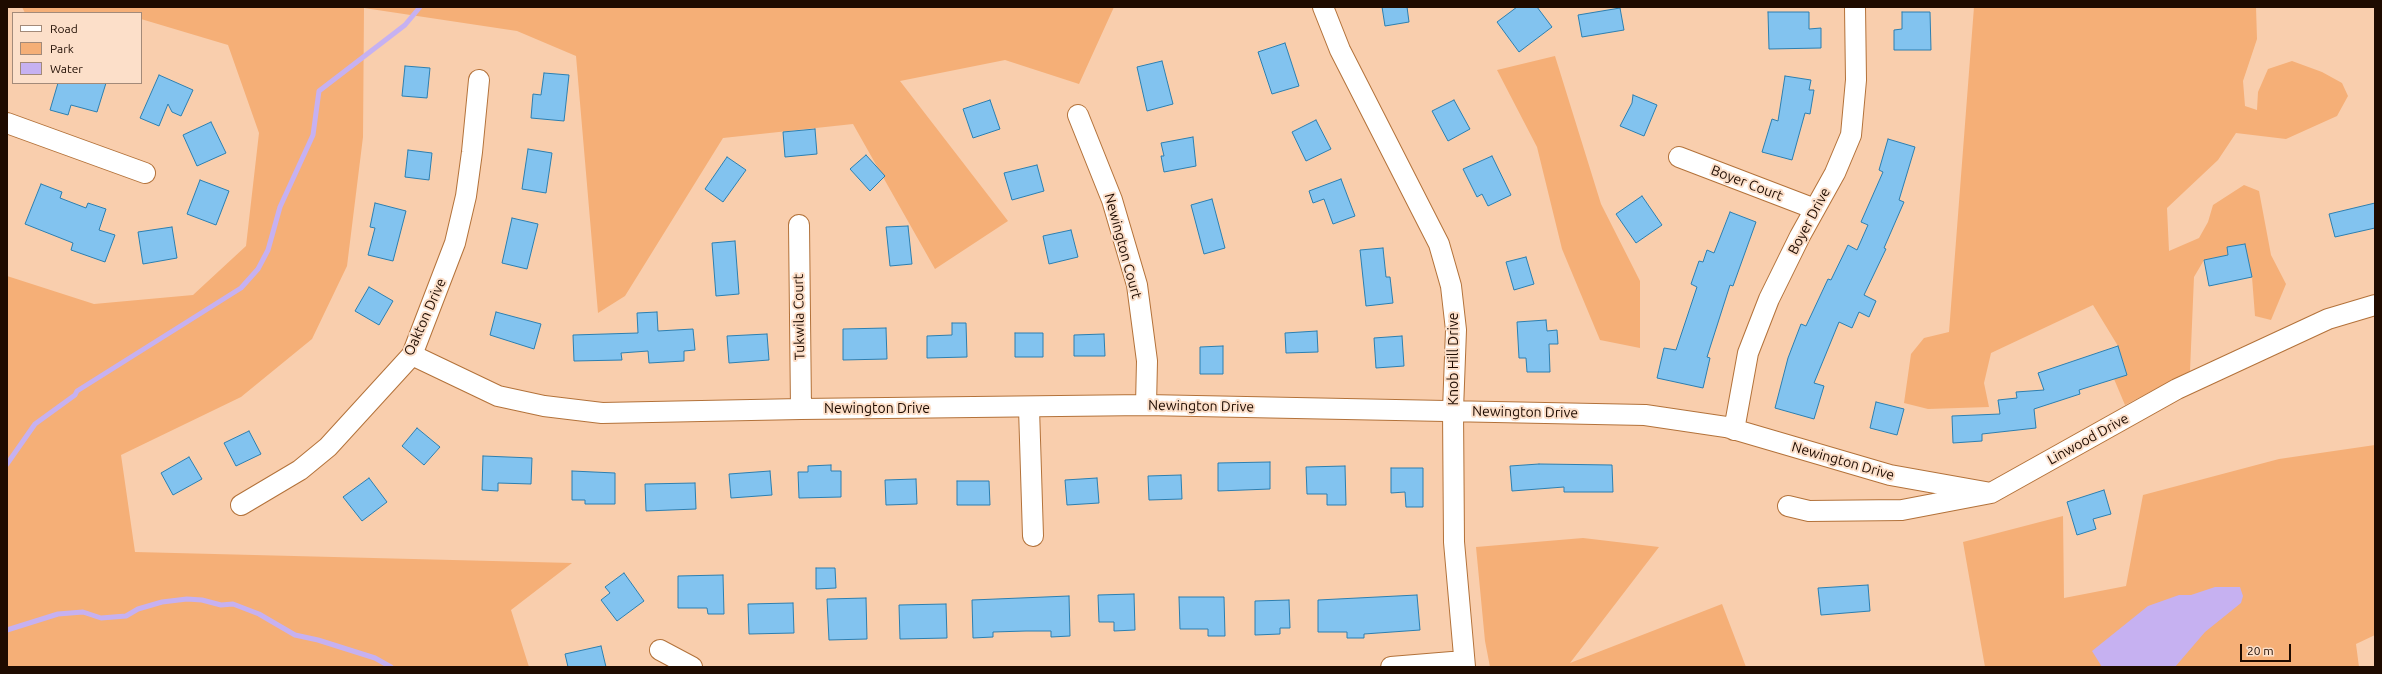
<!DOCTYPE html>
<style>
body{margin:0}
#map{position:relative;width:2382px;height:674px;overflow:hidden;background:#f9cead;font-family:Ubuntu,sans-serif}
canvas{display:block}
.frame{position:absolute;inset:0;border:8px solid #1e0b00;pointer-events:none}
.legend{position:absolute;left:12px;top:12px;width:130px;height:72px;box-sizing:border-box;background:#fcdfc9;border:1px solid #a38a79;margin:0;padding:5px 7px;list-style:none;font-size:12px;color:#1e0b00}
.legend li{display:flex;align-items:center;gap:8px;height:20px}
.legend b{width:20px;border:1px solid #a38a79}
.scale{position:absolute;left:2240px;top:644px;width:51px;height:18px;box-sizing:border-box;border:2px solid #1e0b00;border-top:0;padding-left:5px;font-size:12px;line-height:14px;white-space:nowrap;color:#1e0b00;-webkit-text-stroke:3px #fcdfc9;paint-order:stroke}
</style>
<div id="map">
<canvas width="2382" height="674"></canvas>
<div class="frame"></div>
<ul class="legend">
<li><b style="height:5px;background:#fff"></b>Road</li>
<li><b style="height:11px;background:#f5af77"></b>Park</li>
<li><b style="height:11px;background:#c6b1f1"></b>Water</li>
</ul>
<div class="scale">20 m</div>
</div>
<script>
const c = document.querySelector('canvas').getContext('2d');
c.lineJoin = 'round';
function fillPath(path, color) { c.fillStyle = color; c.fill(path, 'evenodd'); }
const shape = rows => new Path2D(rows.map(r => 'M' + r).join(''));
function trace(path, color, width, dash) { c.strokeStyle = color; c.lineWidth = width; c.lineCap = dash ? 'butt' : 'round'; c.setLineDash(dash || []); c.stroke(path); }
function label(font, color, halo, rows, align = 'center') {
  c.font = font + ' Ubuntu,sans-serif'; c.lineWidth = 4; c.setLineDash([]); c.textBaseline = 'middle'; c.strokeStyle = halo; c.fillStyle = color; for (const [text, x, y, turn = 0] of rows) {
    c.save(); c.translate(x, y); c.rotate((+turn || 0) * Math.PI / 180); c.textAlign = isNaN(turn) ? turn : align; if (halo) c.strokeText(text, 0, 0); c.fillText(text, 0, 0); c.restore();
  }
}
fillPath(shape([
 [22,7,1114,7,1079,84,1005,60,900,81,1008,221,935,269,853,124,723,138,625,296,598,313,576,56,517,31,364,8,363,137,347,266,312,339,241,397,121,455,135,552,572,563,511,610,529,667,7,667,7,276,94,304,193,295,246,246,259,133,228,45,141,19,141,13,25,13],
 [1974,7,2256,7,2257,39,2243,81,2245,106,2257,110,2258,92,2268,69,2292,61,2322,72,2342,83,2348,96,2337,116,2286,139,2236,133,2218,160,2167,208,2169,251,2199,238,2208,222,2213,205,2244,185,2259,191,2271,255,2286,284,2271,320,2255,316,2252,277,2245,244,2227,247,2228,255,2204,260,2194,277,2190,371,2125,405,2114,379,2127,374,2118,346,2093,305,1991,353,1984,383,1989,407,1928,409,1904,403,1911,354,1924,338,1949,332],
 [1555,56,1601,204,1640,281,1640,348,1600,340,1562,249,1537,147,1497,70],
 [2375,445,2375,635,2356,644,2359,667,1985,667,1963,542,2063,516,2064,598,2126,586,2143,495,2279,459],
 [1583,538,1659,547,1570,663,1722,604,1746,667,1490,667,1485,641,1476,547]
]), '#f5af77');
fillPath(shape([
 [2215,587,2240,587,2243,596,2241,603,2205,632,2175,667,2102,667,2092,651,2148,606,2179,595,2191,595]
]), '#c6b1f1');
trace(shape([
 [7,464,35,424,75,395,77,391,241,288,258,269,268,250,280,207,313,135,319,91,405,25,420,7],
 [7,630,58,614,83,612,101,618,126,616,138,609,162,602,187,599,202,600,221,605,233,604,259,614,295,635,318,640,375,658,391,667]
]), '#c6b1f1', 5);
const building = shape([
 [1382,7,1407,7,1409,22,1385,26,1382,7],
 [1517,7,1537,7,1552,27,1519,52,1497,22,1517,7],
 [1620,8,1624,30,1582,37,1578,15,1620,8],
 [1768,12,1809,12,1809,29,1821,28,1821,48,1769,49,1768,12],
 [1902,12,1930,12,1931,50,1894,50,1894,30,1902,29,1902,12],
 [1285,43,1299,86,1272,94,1258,52,1285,43],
 [1162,61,1173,104,1147,111,1137,67,1162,61],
 [405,66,430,68,427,98,402,96,405,66],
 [544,73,569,75,564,121,531,118,533,94,541,95,544,73],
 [159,75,193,90,181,116,172,112,168,104,159,126,140,118,159,75],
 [1785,76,1811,80,1809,90,1814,90,1810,114,1805,113,1792,160,1762,152,1772,119,1778,121,1785,76],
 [58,83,106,83,97,112,71,105,68,115,50,110,58,83],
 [1633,95,1657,105,1644,136,1620,126,1632,103,1633,95],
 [990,100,1000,129,973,138,963,109,990,100],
 [1454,100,1470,129,1448,141,1432,111,1454,100],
 [1316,120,1331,149,1306,161,1292,132,1316,120],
 [211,122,226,153,197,166,183,135,211,122],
 [815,129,817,154,785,157,783,132,815,129],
 [1193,137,1196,166,1164,172,1161,156,1164,156,1161,143,1193,137],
 [1888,139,1915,147,1899,200,1904,202,1884,248,1886,249,1864,295,1876,301,1869,317,1859,312,1852,328,1839,322,1814,383,1824,386,1814,419,1775,408,1788,358,1801,324,1806,326,1828,279,1831,280,1848,245,1857,250,1868,225,1861,222,1883,172,1879,170,1888,139],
 [528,149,552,153,546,193,522,189,528,149],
 [408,150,432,153,429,180,405,177,408,150],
 [866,155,885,176,870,191,850,169,866,155],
 [1492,156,1511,195,1488,206,1482,194,1477,197,1463,169,1492,156],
 [727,157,746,170,723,202,705,189,727,157],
 [1037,165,1044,191,1012,200,1004,173,1037,165],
 [1341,179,1355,216,1333,224,1324,199,1313,203,1309,191,1341,179],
 [200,180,229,191,216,225,187,214,200,180],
 [41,184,62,192,60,198,86,208,88,203,106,209,99,230,115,235,105,262,71,250,73,243,25,224,41,184],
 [1642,196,1662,225,1636,243,1616,214,1642,196],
 [1212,199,1225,248,1204,254,1191,205,1212,199],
 [375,203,406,211,393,261,368,255,375,228,370,227,375,203],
 [2375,203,2375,228,2335,237,2329,214,2375,203],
 [1730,212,1756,222,1733,286,1730,285,1707,357,1710,358,1703,388,1657,378,1664,348,1676,350,1697,287,1691,284,1699,261,1703,262,1707,250,1714,253,1730,212],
 [512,218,538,224,527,269,502,263,512,218],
 [908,226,912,264,890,266,886,227,908,226],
 [172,227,177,258,143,264,138,232,172,227],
 [1071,230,1078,257,1049,264,1043,236,1071,230],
 [735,241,739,294,716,296,712,243,735,241],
 [2245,244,2252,277,2209,286,2204,260,2228,255,2227,247,2245,244],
 [1383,248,1386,277,1390,277,1393,303,1366,306,1360,250,1383,248],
 [1526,257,1534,284,1514,290,1506,262,1526,257],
 [369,287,393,301,379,325,355,311,369,287],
 [496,312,541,324,534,349,490,335,496,312],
 [657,312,658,331,693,329,695,350,684,351,684,361,649,363,648,351,621,353,622,360,574,361,573,335,638,333,637,313,657,312],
 [1546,320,1547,331,1557,330,1558,344,1549,344,1550,372,1527,372,1526,358,1519,358,1517,322,1546,320],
 [952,323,966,323,967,357,927,358,927,336,952,335,952,323],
 [886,328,887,359,843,360,843,329,886,328],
 [1317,331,1318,352,1286,353,1285,333,1317,331],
 [1015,333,1043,333,1043,357,1015,357,1015,333],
 [767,334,769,360,729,363,727,336,767,334],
 [1104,334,1105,356,1074,356,1074,335,1104,334],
 [1402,336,1404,366,1376,368,1374,338,1402,336],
 [1223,346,1223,374,1200,374,1200,347,1223,346],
 [2118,346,2127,375,2079,390,2080,394,2034,409,2036,428,1982,434,1982,441,1953,443,1952,416,2000,414,1998,400,2017,398,2016,392,2044,390,2038,373,2118,346],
 [1876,402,1904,409,1897,435,1870,428,1876,402],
 [417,428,440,447,424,465,402,446,417,428],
 [249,431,261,454,236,466,224,443,249,431],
 [483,456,532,458,531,484,498,483,498,491,482,490,483,456],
 [189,457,202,479,173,495,161,473,189,457],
 [1270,462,1270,489,1218,491,1218,463,1270,462],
 [1539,464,1612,465,1613,492,1564,492,1564,487,1512,491,1510,466,1539,464],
 [831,465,831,471,841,471,841,497,799,498,798,472,808,472,808,466,831,465],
 [1345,466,1346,505,1327,505,1327,494,1307,494,1306,467,1345,466],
 [1391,468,1423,468,1423,507,1406,507,1405,492,1391,493,1391,468],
 [572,471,615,473,615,504,585,504,585,500,572,500,572,471],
 [770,471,772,495,731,498,729,474,770,471],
 [1181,475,1182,499,1149,500,1148,476,1181,475],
 [369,478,387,502,362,521,343,497,369,478],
 [1097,478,1099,503,1067,505,1065,480,1097,478],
 [916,479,917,504,886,505,885,480,916,479],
 [957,481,989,481,990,505,957,505,957,481],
 [695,483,696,509,646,511,645,484,695,483],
 [2104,490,2111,514,2093,519,2096,529,2077,535,2067,502,2104,490],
 [816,568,835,568,836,588,816,589,816,568],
 [624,573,644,601,617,621,601,600,610,593,605,587,624,573],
 [723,575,724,614,708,614,707,608,678,608,678,576,723,575],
 [1868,585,1870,611,1821,615,1818,588,1868,585],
 [1134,594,1135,630,1114,631,1114,622,1099,622,1098,595,1134,594],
 [1417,595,1420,630,1364,634,1364,638,1347,638,1347,632,1318,632,1318,600,1417,595],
 [1069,596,1070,636,1051,637,1051,631,1026,631,993,632,993,637,973,638,972,600,1069,596],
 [1179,597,1224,597,1225,636,1208,636,1208,629,1180,629,1179,597],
 [866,598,867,639,829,640,827,599,866,598],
 [1289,600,1290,628,1280,628,1280,634,1255,635,1255,601,1289,600],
 [793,603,794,633,749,634,748,604,793,603],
 [946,604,947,638,900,639,899,605,946,604],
 [601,646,606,667,568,667,565,654,601,646]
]);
fillPath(building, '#82c3ef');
trace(building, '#2c7fb0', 1);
const minor = shape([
 [1323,7,1340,50,1439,244,1451,286,1456,330,1453,410,1454,542,1465,667],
 [1078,115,1112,200,1137,285,1147,361,1146,405],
 [7,123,145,173],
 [1679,157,1815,209],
 [799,225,801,409],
 [412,355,498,396,544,406,602,413,801,409,1146,405,1645,415,1726,427,1890,475,1991,493],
 [1029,408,1033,536],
 [1734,430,1748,353,1769,299,1800,236,1835,173,1851,135,1856,80,1855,7],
 [241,505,300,470,328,447,412,355,455,243,466,196,472,152,479,80],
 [1788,506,1809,511,1902,510,1991,493,2177,389,2328,319,2375,305],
 [660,650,692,667],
 [1391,667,1464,661]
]);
trace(minor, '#b3723a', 22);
trace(minor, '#fff', 20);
label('14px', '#1e0b00', '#fcdfc9', [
 ["Boyer Court",1747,183,21],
 ["Boyer Drive",1809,221,-62],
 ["Newington Court",1123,246,75],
 ["Oakton Drive",425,317,-66],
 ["Tukwila Court",799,317,-91],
 ["Knob Hill Drive",1453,359,-90],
 ["Newington Drive",1201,406,1],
 ["Newington Drive",877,408],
 ["Newington Drive",1525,412,1],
 ["Linwood Drive",2088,439,-29],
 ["Newington Drive",1843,461,16]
]);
</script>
